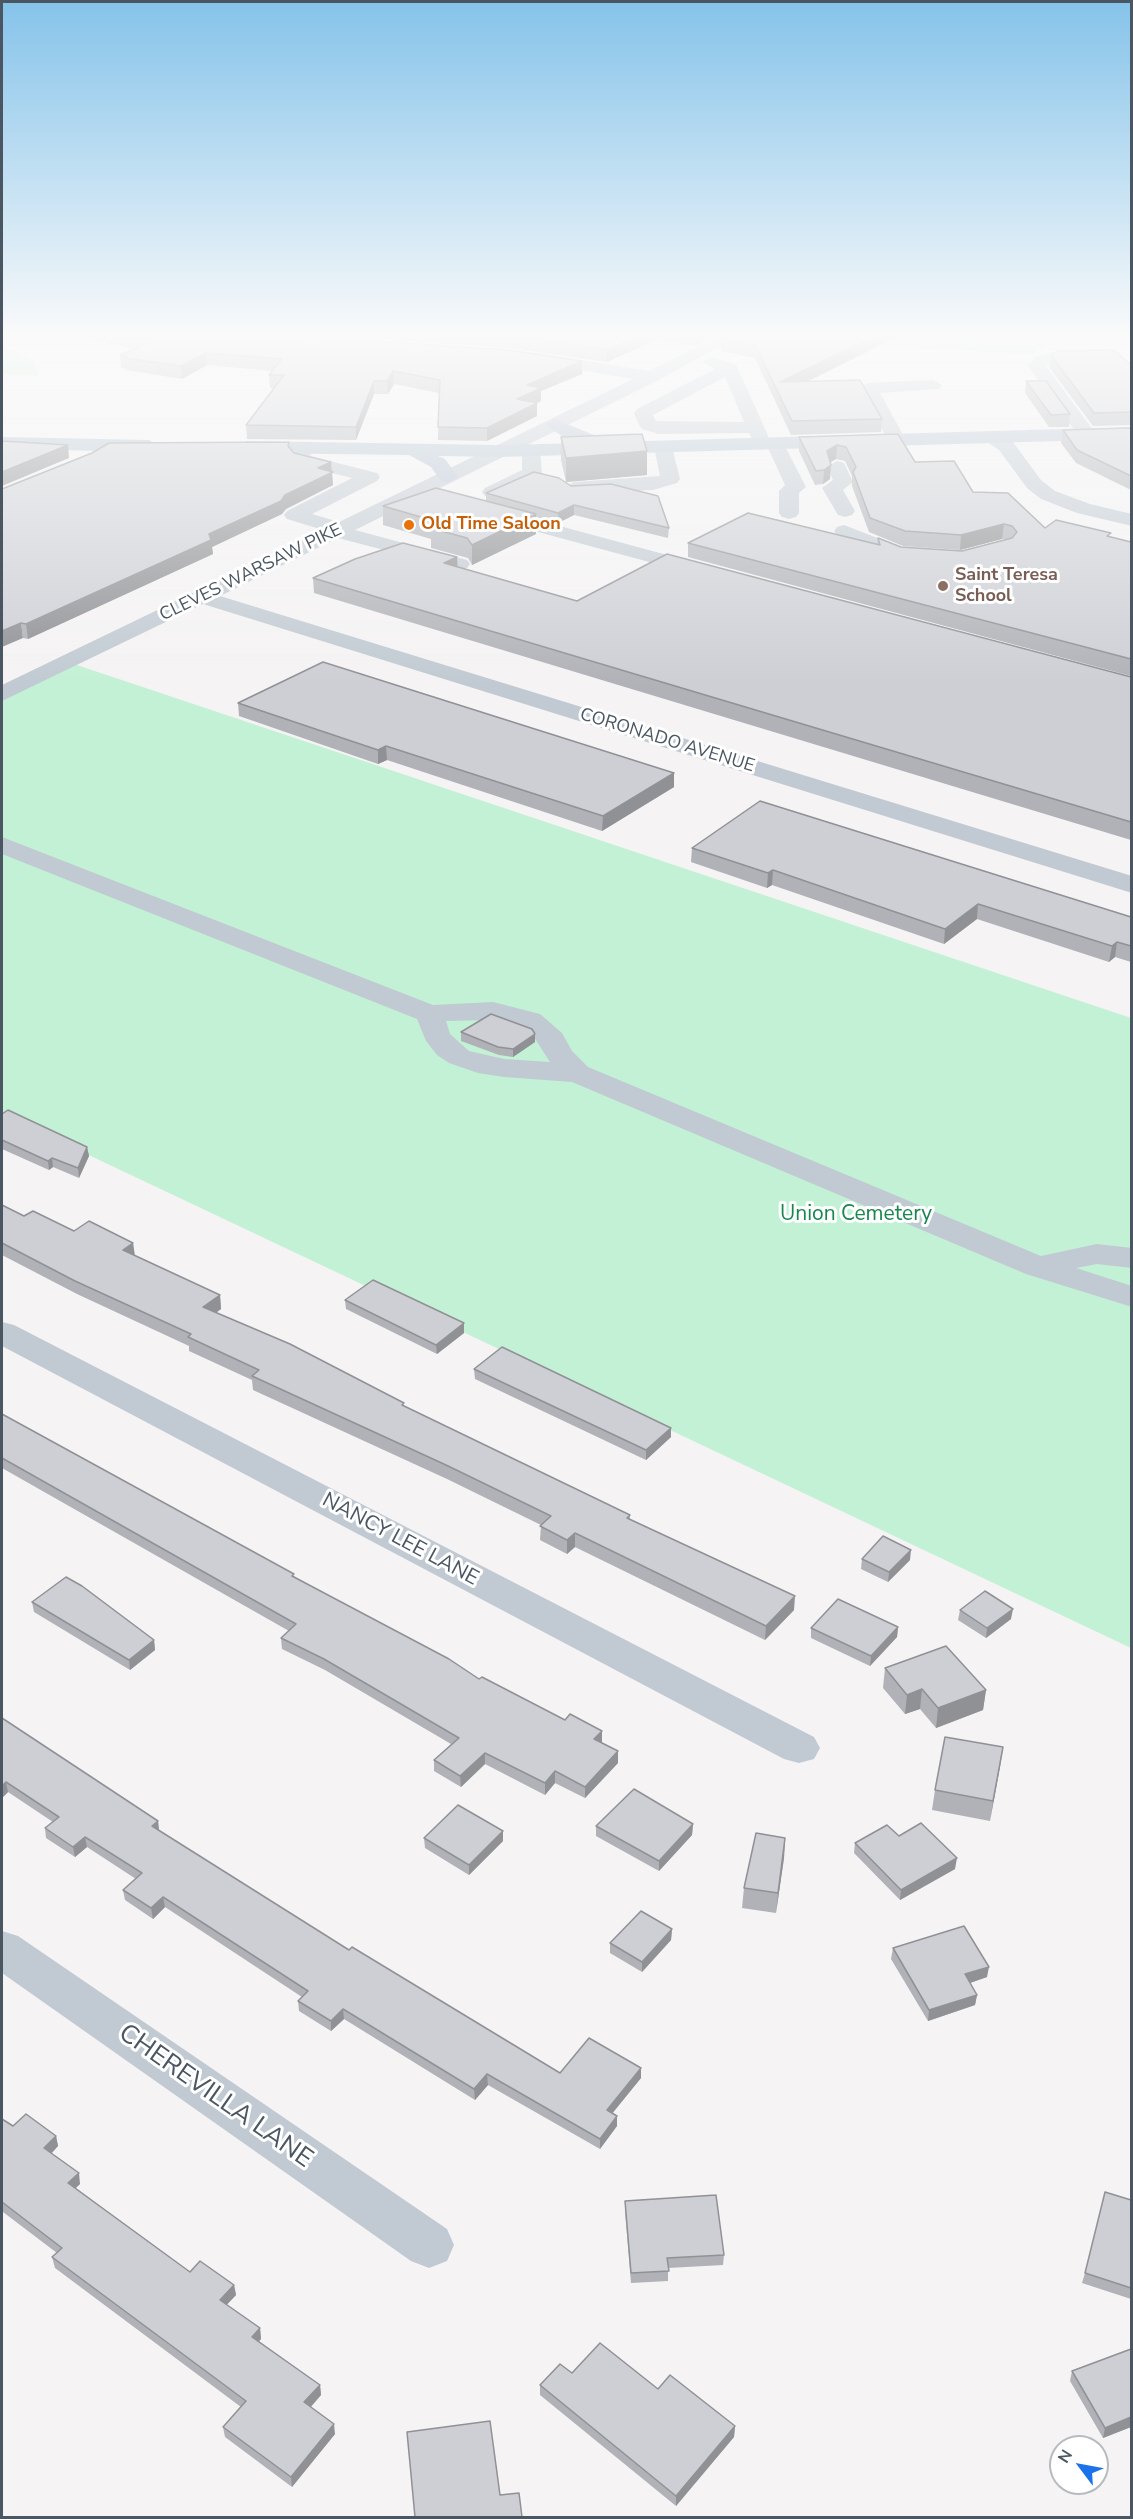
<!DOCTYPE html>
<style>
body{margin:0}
#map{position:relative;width:1133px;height:2519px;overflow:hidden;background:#f5f3f3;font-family:"Nunito Sans",sans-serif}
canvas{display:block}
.frame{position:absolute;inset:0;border:3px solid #4a5661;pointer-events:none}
.north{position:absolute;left:1049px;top:2435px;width:60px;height:60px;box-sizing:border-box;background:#fff;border:2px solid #b7bbc0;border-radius:50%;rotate:302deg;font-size:16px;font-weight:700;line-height:24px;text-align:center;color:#4a5661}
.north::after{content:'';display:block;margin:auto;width:21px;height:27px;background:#1a73e8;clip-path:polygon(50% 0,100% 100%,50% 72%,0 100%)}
</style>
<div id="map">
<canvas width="1133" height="2519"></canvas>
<div class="frame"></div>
<div class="north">N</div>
</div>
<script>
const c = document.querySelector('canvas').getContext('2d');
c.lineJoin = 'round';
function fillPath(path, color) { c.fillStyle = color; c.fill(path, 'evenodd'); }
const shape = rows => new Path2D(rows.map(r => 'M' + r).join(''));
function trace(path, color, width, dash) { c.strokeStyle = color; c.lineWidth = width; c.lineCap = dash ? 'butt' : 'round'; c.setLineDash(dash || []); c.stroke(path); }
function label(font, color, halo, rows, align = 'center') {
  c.font = font + ' "Nunito Sans",sans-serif'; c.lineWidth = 6; c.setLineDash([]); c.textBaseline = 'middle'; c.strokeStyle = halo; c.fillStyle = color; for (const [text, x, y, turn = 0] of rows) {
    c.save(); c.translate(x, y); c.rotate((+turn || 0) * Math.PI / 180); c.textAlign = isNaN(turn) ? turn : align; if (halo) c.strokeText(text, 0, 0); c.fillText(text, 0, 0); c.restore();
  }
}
fillPath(shape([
 [944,333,1065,333,1033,354,917,348],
 [2,347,34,360,38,376,2,374],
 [68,662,1131,1018,1131,1648,2,1114,2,694]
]), '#c3f1d5');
fillPath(shape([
 [724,333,744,333,657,381,355,530,467,560,470,564,467,568,460,570,338,538,220,596,1132,876,1132,893,203,604,2,701,2,685,323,530,287,519,284,515,287,511,352,478,295,464,291,458,299,445,313,445,315,449,310,456,377,473,380,477,377,481,312,514,339,522,633,379,538,363,532,362,529,358,532,354,538,353,649,371,724,333],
 [1054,352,1063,357,1046,366,1096,434,1094,438,1080,438,1028,366,1035,357,1054,352],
 [711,357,736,364,770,440,782,440,784,444,806,487,799,493,799,513,796,517,789,519,782,517,779,513,779,491,785,485,768,448,756,448,749,433,658,434,642,429,639,425,634,413,637,409,715,369,702,362,711,357],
 [725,377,744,422,656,421,653,415,725,377],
 [933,380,942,385,939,389,880,393,906,440,904,444,890,444,859,388,868,383,933,380],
 [994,432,1013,442,1041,480,1055,491,1090,504,1132,514,1132,526,1077,513,1041,499,1027,488,999,450,987,442,985,438,994,432],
 [663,441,672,447,680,479,677,483,653,490,574,494,564,488,574,482,660,476,654,447,663,441],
 [531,444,540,450,542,473,539,477,499,496,485,496,482,492,485,488,522,470,522,450,531,444],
 [837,461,844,463,853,482,843,490,855,511,852,515,845,517,838,515,822,488,833,480,827,467,837,461],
 [493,508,708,566,711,570,708,574,701,576,486,518,483,514,486,510,493,508],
 [844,525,903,548,926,551,929,555,926,559,919,561,893,558,837,535,834,531,837,527,844,525],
 [2,837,433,1005,493,1002,540,1014,562,1033,572,1051,588,1067,1041,1256,1097,1244,1132,1248,1132,1268,1097,1264,1076,1268,1132,1286,1132,1307,1026,1274,572,1082,504,1077,478,1073,449,1063,437,1055,426,1041,417,1019,2,854,2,837],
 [493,1020,520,1026,532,1034,550,1062,504,1059,469,1051,450,1034,446,1021,493,1020],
 [2,1322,14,1325,814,1737,820,1748,814,1759,799,1763,784,1759,2,1346,2,1322],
 [2,1931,18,1936,447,2229,454,2245,447,2261,429,2268,411,2261,2,1973,2,1931]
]), '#c1cad2');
fillPath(shape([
 [555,419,611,442,1132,427,1132,439,500,457,438,456,445,459,458,477,448,483,441,481,431,467,409,455,246,453,237,447,246,441,500,445,582,443,567,439,549,428,546,424,555,419],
 [2,437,149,440,158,446,149,452,2,449,2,437]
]), '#b3c2d1');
fillPath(shape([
 [82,333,271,333,582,374,541,391,541,401,537,403,537,416,487,441,438,440,439,393,394,384,388,394,374,394,356,440,247,439,246,425,275,388,270,388,269,375,272,371,207,365,182,379,126,370,126,369,121,368,120,355,135,349,83,338],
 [295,333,720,333,694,346,658,339,607,362,509,348],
 [905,333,807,382,882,419,881,432,791,435,755,358,721,351,721,338],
 [1051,355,1131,365,1131,425,1093,426,1049,367],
 [1026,381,1070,414,1069,427,1049,427,1025,393],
 [1131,428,1131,490,1076,463,1061,443,1063,430],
 [561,437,647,475,566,482,561,460],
 [799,437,915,462,1045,528,1111,537,1131,542,1131,676,688,557,688,543,877,544,878,538,901,547,962,551,1007,540,1002,539,960,550,903,546,869,532,852,486,852,476,845,461,836,459,830,462,830,479,823,484,815,485,799,451],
 [289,442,290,448,294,453,332,472,333,485,286,509,282,514,212,547,213,554,28,639,23,638,2,489],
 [571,486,669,528,668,538,574,515,558,523,536,517,536,534,472,565,468,558,431,548,431,539,383,525,383,506,486,501,486,493],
 [458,567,577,601,1131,677,1131,840,314,593,313,578],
 [238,703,674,773,674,787,602,831,387,760,378,764,239,716],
 [692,848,1131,917,1131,962,1115,957,1109,962,977,919,944,944,772,885,767,888,691,862],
 [461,1032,535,1042,513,1057,499,1055,461,1041],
 [2,1114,87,1147,89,1156,79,1178,53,1167,49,1170,2,1149],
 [2,1205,24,1216,74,1231,133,1243,134,1255,220,1295,221,1309,216,1313,404,1406,630,1515,630,1519,794,1610,765,1640,575,1547,567,1554,540,1540,541,1525,447,1479,253,1390,252,1380,189,1351,189,1346,77,1294,2,1255],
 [345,1300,464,1323,464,1333,437,1354,346,1309],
 [474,1369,671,1428,671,1437,646,1460,475,1379],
 [2,1414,479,1679,565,1720,602,1731,601,1742,618,1751,618,1763,585,1798,555,1783,545,1795,485,1764,461,1787,434,1771,434,1760,451,1744,325,1670,282,1649,281,1638,289,1631,2,1468],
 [862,1559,910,1560,888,1582,861,1569],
 [32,1602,154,1640,155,1650,130,1670,34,1612],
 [960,1610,1011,1619,986,1638,958,1620],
 [898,1627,897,1637,870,1666,811,1638,811,1628],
 [885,1668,986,1690,983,1710,936,1728,920,1709,905,1714,883,1688],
 [2,1718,158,1821,159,1830,349,1950,560,2073,641,2078,612,2113,617,2116,617,2126,600,2149,488,2085,475,2100,344,2019,331,2031,299,2011,298,2001,302,1997,165,1907,153,1919,125,1900,123,1890,136,1879,87,1847,75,1857,46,1838,45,1828,53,1822,8,1792,2,1798],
 [1003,1747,990,1821,932,1810,935,1790],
 [693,1824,692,1835,659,1871,596,1836,596,1826],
 [503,1831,503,1841,469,1875,425,1848,424,1838],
 [899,1836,955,1869,900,1900,854,1853,855,1843],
 [785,1838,784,1858,776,1913,742,1908,744,1888],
 [672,1929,671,1940,642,1972,610,1953,610,1943],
 [893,1948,987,1977,970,1983,977,1995,975,2005,928,2021,891,1959],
 [2,2119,13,2126,56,2136,58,2146,51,2154,80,2184,76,2188,190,2272,234,2285,236,2295,226,2305,260,2328,261,2339,259,2341,320,2385,321,2395,311,2407,335,2434,292,2487,225,2437,223,2427,241,2407,55,2268,52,2257,57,2253,3,2212,2,2213],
 [1131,2200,1131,2299,1082,2283,1085,2273],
 [625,2201,724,2255,723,2265,668,2268,668,2281,631,2283,625,2211],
 [1131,2349,1131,2427,1103,2438,1070,2381,1072,2371],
 [572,2373,735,2426,734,2437,676,2506,540,2395,540,2385]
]), '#b0b2b7');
fillPath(shape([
 [645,333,658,333,658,339,607,362,607,350],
 [694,333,720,333,694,346],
 [881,333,905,333,779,395,780,382],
 [206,353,207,365,182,379,181,366],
 [582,361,582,374,541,391,541,401,517,412,517,399,527,385],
 [393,371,394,384,388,394,387,381],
 [374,381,374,394,356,440,356,427],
 [537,403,537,416,487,441,487,428],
 [68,445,69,458,2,486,2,472],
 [837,445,836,459,826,465,827,451],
 [647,451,647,475,566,482,566,458],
 [331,462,333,485,286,509,282,514,212,547,213,554,28,639,26,624,285,495,318,468],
 [831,465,830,479,823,484,824,470],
 [574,505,574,515,558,523,558,513],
 [536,514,536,534,472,565,472,545],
 [1004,524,1002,539,960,550,961,535],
 [457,557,458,572,444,563],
 [21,623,23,638,2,647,2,631],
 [386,746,387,760,378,764,378,750],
 [674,773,674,787,602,831,603,816],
 [773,870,772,885,767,888,768,873],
 [978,904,977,919,944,944,945,929],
 [1117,942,1115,957,1109,962,1112,946],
 [535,1034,535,1042,513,1057,513,1049],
 [87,1147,89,1156,79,1178,78,1168],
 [52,1158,53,1167,49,1170,48,1161],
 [133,1243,135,1256,123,1250],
 [220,1295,221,1309,204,1321,203,1307],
 [464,1323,464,1333,437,1354,436,1345],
 [671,1428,671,1437,646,1460,646,1450],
 [575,1533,575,1547,567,1554,567,1540],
 [911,1550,910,1560,888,1582,889,1572],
 [795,1596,794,1610,765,1640,766,1626],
 [1013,1609,1011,1619,986,1638,987,1628],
 [898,1627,897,1637,870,1666,871,1656],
 [154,1640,155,1650,130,1670,129,1660],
 [922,1689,920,1709,905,1714,907,1695],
 [986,1690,983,1710,936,1728,938,1708],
 [602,1731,602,1742,594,1750,594,1739],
 [1003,1747,1000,1767,990,1821,993,1801],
 [618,1751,618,1763,585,1798,585,1787],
 [485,1753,485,1764,461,1787,460,1776],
 [555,1771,555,1783,545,1795,545,1783],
 [6,1782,8,1792,2,1798,2,1786],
 [158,1821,159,1831,152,1826],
 [693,1824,692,1835,659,1871,659,1861],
 [503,1831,503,1841,469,1875,469,1865],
 [85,1837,87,1847,75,1857,73,1847],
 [785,1838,784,1858,776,1913,778,1893],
 [957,1858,955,1869,900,1900,901,1890],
 [163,1897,165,1907,153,1919,151,1908],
 [672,1929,671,1940,642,1972,642,1962],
 [989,1967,987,1977,964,1985,965,1974],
 [977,1995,975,2005,928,2021,929,2010],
 [343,2009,344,2019,331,2031,331,2021],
 [641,2068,641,2078,607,2120,607,2110],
 [487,2074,488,2085,475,2100,474,2089],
 [617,2116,617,2126,600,2149,600,2139],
 [56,2136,58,2146,46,2159,44,2148],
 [79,2173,80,2184,70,2193,68,2183],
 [234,2285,236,2295,221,2311,220,2300],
 [260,2328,261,2339,254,2347,252,2337],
 [320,2385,321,2395,306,2412,304,2402],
 [1131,2417,1131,2427,1103,2438,1105,2428],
 [334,2424,335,2434,292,2487,291,2477],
 [735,2426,734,2437,676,2506,676,2496]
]), '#909195');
const building = shape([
 [116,333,271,333,297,336,509,350,582,361,527,385,541,388,517,399,537,403,487,428,438,427,440,380,393,371,387,381,374,381,356,427,246,425,284,375,269,375,282,359,206,353,181,366,124,358,127,356,120,355,154,340,116,333],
 [471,333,645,333,607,350,509,335,471,333],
 [732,333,881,333,780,382,860,380,882,419,792,421,755,345,721,338,732,333],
 [1114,350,1131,365,1131,412,1094,413,1051,355,1057,351,1114,350],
 [1026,381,1046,381,1070,414,1051,415,1026,381],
 [1131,428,1131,476,1077,450,1063,430,1131,428],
 [642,434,647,451,566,458,561,437,642,434],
 [898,434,915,462,954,461,973,492,1008,493,1045,528,1056,520,1111,533,1107,536,1131,542,1131,659,688,543,748,513,880,545,878,538,901,547,962,551,1012,538,1017,532,1012,526,1004,524,961,535,905,531,870,518,853,472,856,467,846,447,837,445,827,451,831,465,824,470,816,471,799,437,898,434],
 [2,441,68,445,2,472,2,441],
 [289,442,288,446,294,453,331,462,318,468,333,472,285,495,281,501,209,534,211,540,26,624,21,623,2,631,2,489,92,453,109,443,289,442],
 [534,472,559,478,571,486,611,484,658,496,669,528,574,505,558,513,486,493,534,472],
 [436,488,536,514,472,545,467,538,430,528,445,524,383,506,436,488],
 [403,543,457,557,444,563,577,601,667,554,1131,677,1131,822,313,578,355,559,403,543],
 [323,662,674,773,603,816,386,746,378,750,238,703,323,662],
 [760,801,1131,917,1131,946,1117,942,1112,946,978,904,945,929,773,870,768,873,692,848,760,801],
 [491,1014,532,1029,535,1034,513,1049,498,1047,461,1032,491,1014],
 [8,1110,87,1147,78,1168,52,1158,48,1161,2,1140,2,1114,8,1110],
 [2,1205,24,1216,33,1211,74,1231,89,1221,133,1243,123,1250,220,1295,203,1307,290,1344,404,1403,402,1405,630,1515,627,1518,795,1596,766,1626,575,1533,567,1540,540,1526,551,1516,446,1465,252,1376,259,1370,188,1337,191,1334,75,1281,2,1243,2,1205],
 [373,1280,464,1323,436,1345,345,1300,373,1280],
 [502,1347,671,1428,646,1450,474,1369,502,1347],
 [2,1414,294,1574,292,1576,449,1659,479,1679,482,1677,565,1720,570,1714,602,1731,594,1739,618,1751,585,1787,555,1771,545,1783,485,1753,460,1776,434,1760,459,1738,324,1659,281,1638,296,1624,2,1458,2,1414],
 [883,1536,911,1550,889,1572,862,1559,883,1536],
 [66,1577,82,1586,154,1640,129,1660,32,1602,66,1577],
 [985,1591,1013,1609,987,1628,960,1610,985,1591],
 [838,1599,898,1627,871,1656,811,1628,838,1599],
 [946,1646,986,1690,938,1708,922,1689,907,1695,885,1668,946,1646],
 [2,1718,158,1821,152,1826,349,1950,352,1947,560,2073,589,2038,641,2068,607,2110,617,2116,600,2139,487,2074,474,2089,343,2009,331,2021,298,2001,308,1991,163,1897,151,1908,123,1890,142,1873,85,1837,73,1847,45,1828,59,1817,6,1782,2,1786,2,1718],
 [945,1737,1003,1747,993,1801,935,1790,945,1737],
 [634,1789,693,1824,659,1861,596,1826,634,1789],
 [458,1805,503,1831,469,1865,424,1838,458,1805],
 [921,1823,957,1858,901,1890,855,1843,887,1825,899,1836,921,1823],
 [756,1833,785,1838,778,1893,744,1888,756,1833],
 [641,1911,672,1929,642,1962,610,1943,641,1911],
 [964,1926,989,1967,965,1974,977,1995,929,2010,893,1948,964,1926],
 [26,2114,56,2136,44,2148,79,2173,68,2183,190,2272,200,2261,234,2285,220,2300,260,2328,252,2337,320,2385,304,2402,334,2424,291,2477,223,2427,246,2401,52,2257,62,2248,2,2202,2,2119,13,2126,26,2114],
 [1105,2192,1131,2200,1131,2288,1085,2273,1105,2192],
 [716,2195,724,2255,667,2258,669,2271,631,2273,625,2201,716,2195],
 [600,2343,658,2389,670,2375,735,2426,676,2496,540,2385,560,2364,572,2373,600,2343],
 [1131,2349,1131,2417,1105,2428,1072,2371,1131,2349],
 [490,2421,500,2495,519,2493,522,2517,415,2517,407,2432,490,2421]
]);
fillPath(building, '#cdcfd5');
trace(building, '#909195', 1.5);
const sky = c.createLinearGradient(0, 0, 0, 685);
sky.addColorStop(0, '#85c3ea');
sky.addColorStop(0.49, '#fafafa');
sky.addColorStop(1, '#fafafa00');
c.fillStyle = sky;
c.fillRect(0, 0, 1133, 685);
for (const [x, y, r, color] of [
 [409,525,6,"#e8710a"],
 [943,586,6,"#8d6e63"]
]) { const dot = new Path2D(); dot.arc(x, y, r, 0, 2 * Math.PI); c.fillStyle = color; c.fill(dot); trace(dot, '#fff', 2); }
label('bold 18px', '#c56008', '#fff', [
 ["Old Time Saloon",421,525]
], 'left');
label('18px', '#4a5661', '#fff', [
 ["CLEVES WARSAW PIKE",251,573,-26],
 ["CORONADO AVENUE",667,741,17]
]);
label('bold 18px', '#785e54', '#fff', [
 ["Saint Teresa",955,576],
 ["School",955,597]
], 'left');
label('21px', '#17864f', '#fff', [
 ["Union Cemetery",856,1215]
]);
label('21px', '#4a5661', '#fff', [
 ["NANCY LEE LANE",400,1540,28]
]);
label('26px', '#4a5661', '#fff', [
 ["CHEREVILLA LANE",215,2097,35]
]);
</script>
